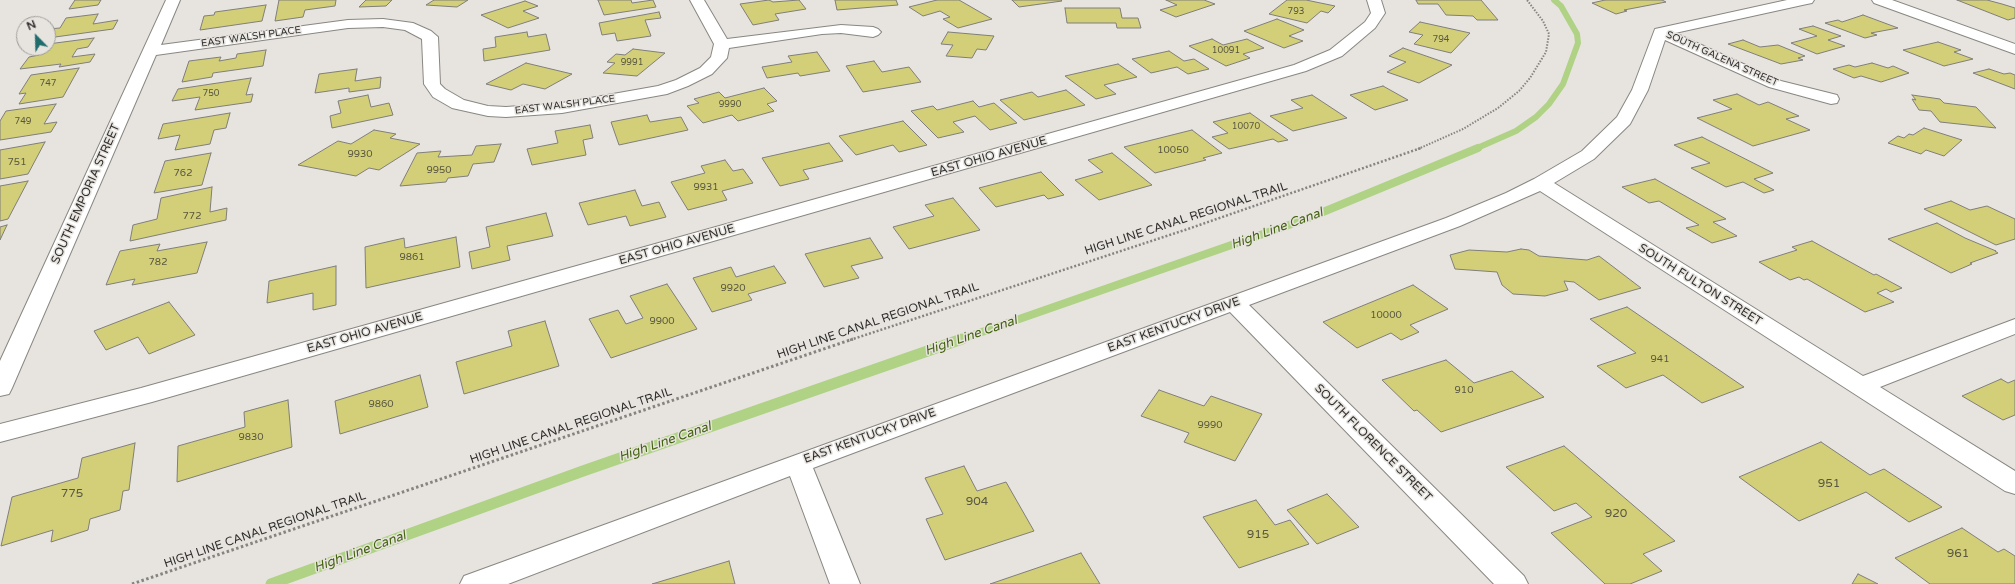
<!DOCTYPE html>
<style>
body{margin:0}
#map{position:relative;width:2015px;height:584px;overflow:hidden;background:#e7e4e0;font-family:"Varela Round",sans-serif}
canvas{display:block}
.north{position:absolute;left:16px;top:16px;width:40px;height:40px;box-sizing:border-box;background:#e7e4e0;border:1px solid #9e9c98;border-radius:50%;rotate:337deg;font-size:11px;font-weight:700;line-height:16px;text-align:center;color:#302f2d}
.north::after{content:'';display:block;margin:auto;width:14px;height:18px;background:#216d6d;clip-path:polygon(50% 0,100% 100%,50% 72%,0 100%)}
</style>
<div id="map">
<canvas width="2015" height="584"></canvas>
<div class="north">N</div>
</div>
<script>
const c = document.querySelector('canvas').getContext('2d');
c.lineJoin = 'round';
const shape = rows => new Path2D(rows.map(r => 'M' + r).join(''));
function trace(path, color, width, dash) { c.strokeStyle = color; c.lineWidth = width; c.lineCap = dash ? 'butt' : 'round'; c.setLineDash(dash || []); c.stroke(path); }
function fillPath(path, color) { c.fillStyle = color; c.fill(path, 'evenodd'); }
function label(font, color, halo, rows, align = 'center') {
  c.font = font + ' "Varela Round",sans-serif'; c.lineWidth = 3; c.setLineDash([]); c.textBaseline = 'middle'; c.strokeStyle = halo; c.fillStyle = color; for (const [text, x, y, turn = 0] of rows) {
    c.save(); c.translate(x, y); c.rotate((+turn || 0) * Math.PI / 180); c.textAlign = isNaN(turn) ? turn : align; if (halo) c.strokeText(text, 0, 0); c.fillText(text, 0, 0); c.restore();
  }
}
trace(shape([
 [1475,149,1516,131,1536,117,1549,104,1563,84,1578,43,1577,34,1561,6,1554,0]
]), '#afd285', 6);
trace(shape([
 [959,340,1306,219,1478,148]
]), '#afd285', 8);
trace(shape([
 [271,584,583,471,962,339]
]), '#afd285', 11);
const building = shape([
 [75,0,101,0,98,5,69,9,75,0],
 [279,0,336,0,335,6,305,10,303,17,275,21,279,0],
 [366,0,392,0,386,6,359,7,366,0],
 [434,0,468,0,457,7,426,5,434,0],
 [598,0,631,0,632,3,653,0,656,7,604,15,598,0],
 [769,0,773,2,799,0,806,9,775,14,779,20,753,25,740,4,769,0],
 [835,0,896,0,898,5,837,10,835,0],
 [937,0,959,0,992,19,958,28,943,19,950,17,940,11,923,16,909,7,937,0],
 [1012,0,1061,0,1062,1,1019,7,1012,0],
 [1166,0,1204,0,1215,4,1176,17,1160,10,1177,5,1166,0],
 [1287,0,1306,0,1335,6,1328,13,1321,11,1307,23,1269,14,1287,0],
 [1416,0,1481,0,1498,20,1477,20,1473,16,1446,15,1438,4,1418,4,1416,0],
 [1605,0,1662,0,1666,2,1624,10,1627,11,1616,14,1592,3,1605,0],
 [1957,0,1987,0,2002,4,2015,8,2015,18,2008,20,1957,0],
 [525,1,538,6,523,11,539,18,508,28,481,15,525,1],
 [266,5,262,21,200,30,204,16,214,15,215,12,266,5],
 [1065,8,1120,8,1122,18,1138,18,1141,28,1117,28,1116,23,1067,23,1065,8],
 [659,12,661,18,645,20,651,36,617,41,615,33,602,35,599,23,659,12],
 [98,14,93,24,118,20,113,29,48,38,48,29,60,28,66,18,98,14],
 [1863,15,1898,28,1871,33,1877,35,1865,38,1825,23,1838,20,1842,22,1863,15],
 [1277,19,1304,30,1289,36,1303,41,1284,48,1244,31,1277,19],
 [1420,22,1470,33,1451,53,1414,44,1423,35,1409,32,1420,22],
 [1813,26,1841,36,1828,40,1845,46,1817,54,1791,43,1817,36,1799,29,1813,26],
 [527,32,528,37,546,34,550,50,484,61,483,49,496,47,495,37,527,32],
 [948,32,994,36,986,50,977,49,972,58,946,56,953,45,941,44,948,32],
 [94,38,88,47,77,49,72,57,95,54,90,62,59,67,61,64,20,69,29,57,39,55,44,48,48,48,48,44,94,38],
 [1212,39,1223,45,1247,39,1264,48,1243,54,1250,58,1226,66,1189,46,1212,39],
 [1743,40,1760,47,1778,45,1805,56,1798,58,1803,60,1781,64,1728,44,1743,40],
 [1938,42,1961,50,1954,52,1973,59,1944,66,1903,50,1938,42],
 [1403,48,1452,65,1419,83,1387,72,1406,62,1389,56,1403,48],
 [633,49,665,53,637,76,603,73,615,63,607,62,616,54,625,55,633,49],
 [266,50,263,66,213,73,212,77,182,82,189,61,221,57,219,61,236,58,237,54,266,50],
 [1169,51,1184,61,1194,59,1209,69,1188,74,1177,67,1151,73,1132,59,1169,51],
 [817,52,830,71,800,76,798,73,767,78,762,67,792,62,788,56,817,52],
 [874,61,882,72,909,67,921,82,863,92,846,66,874,61],
 [526,63,572,74,545,89,523,84,511,90,486,84,526,63],
 [1872,63,1888,68,1893,66,1909,73,1881,82,1861,76,1854,78,1833,69,1849,65,1855,67,1872,63],
 [1118,64,1137,77,1104,85,1116,94,1096,99,1065,76,1118,64],
 [79,68,63,97,19,104,26,93,19,94,31,75,79,68],
 [357,69,355,81,381,77,380,88,349,92,349,88,315,93,319,74,357,69],
 [1989,69,2004,74,2010,73,2015,75,2015,89,1973,73,1989,69],
 [251,78,246,95,253,94,251,102,195,110,200,97,172,101,178,89,251,78],
 [1383,86,1408,100,1375,110,1350,95,1383,86],
 [764,88,777,101,767,104,774,111,738,121,732,115,703,123,687,106,699,103,694,99,719,92,725,98,764,88],
 [1066,90,1085,105,1024,120,1000,100,1032,92,1038,97,1066,90],
 [1737,94,1759,105,1768,102,1799,116,1786,119,1810,130,1753,146,1697,118,1732,109,1713,100,1737,94],
 [368,95,371,107,389,103,393,115,332,128,330,116,341,113,338,101,368,95],
 [1312,95,1347,118,1293,131,1270,116,1303,108,1291,100,1312,95],
 [1912,95,1940,99,1944,103,1976,107,1996,128,1940,122,1931,111,1919,110,1912,99,1916,100,1912,95],
 [973,101,979,107,994,103,1017,123,990,130,975,116,953,122,964,132,938,138,911,111,933,106,937,110,973,101],
 [56,104,44,124,57,122,51,132,0,140,0,121,6,111,56,104],
 [230,113,226,128,214,130,210,144,175,150,180,135,158,139,163,124,230,113],
 [1250,113,1288,140,1278,142,1273,139,1229,149,1212,137,1228,133,1213,122,1250,113],
 [647,115,650,122,681,117,688,130,619,145,611,122,647,115],
 [903,121,927,145,899,152,893,145,856,155,839,136,903,121],
 [590,125,593,138,583,140,586,155,532,165,527,149,558,143,555,131,590,125],
 [1924,128,1962,140,1944,156,1926,150,1921,154,1888,143,1898,136,1904,138,1909,134,1913,135,1924,128],
 [374,130,396,134,390,138,420,144,379,170,369,168,356,176,298,165,338,141,351,144,374,130],
 [1192,130,1222,153,1203,158,1206,160,1155,173,1124,147,1192,130],
 [1702,137,1773,173,1754,179,1774,190,1764,193,1743,182,1726,187,1691,168,1710,163,1674,145,1702,137],
 [45,142,28,174,0,179,0,150,45,142],
 [829,143,843,161,803,170,809,179,780,186,762,158,829,143],
 [501,144,494,162,473,164,468,176,448,178,446,182,400,186,417,153,441,151,438,157,472,155,476,146,501,144],
 [211,153,202,185,154,193,165,161,211,153],
 [1112,153,1152,185,1099,200,1075,180,1103,172,1088,160,1112,153],
 [725,160,733,171,743,169,753,183,722,191,727,200,688,210,671,182,705,173,701,166,725,160],
 [1041,172,1064,195,1048,199,1044,195,996,207,979,188,1041,172],
 [1655,179,1726,219,1713,222,1737,236,1712,243,1686,228,1699,225,1659,201,1649,203,1622,187,1655,179],
 [28,181,8,219,0,221,0,186,28,181],
 [212,187,210,212,227,208,226,220,130,241,133,225,157,219,161,198,212,187],
 [635,190,642,206,659,202,666,217,630,226,626,216,588,225,579,203,635,190],
 [953,198,980,230,909,249,893,227,934,216,925,205,953,198],
 [1951,201,1970,210,1987,206,2015,219,2015,239,1996,245,1924,209,1951,201],
 [546,213,553,236,507,246,510,260,472,269,469,252,490,247,486,227,546,213],
 [1937,223,1965,238,1996,251,1995,251,1998,253,1970,263,1972,264,1951,273,1888,239,1937,223],
 [7,225,0,240,0,227,7,225],
 [456,237,460,267,366,288,365,247,404,238,405,248,456,237],
 [870,238,883,258,851,266,859,278,824,287,805,254,870,238],
 [1812,241,1874,275,1876,274,1902,288,1891,292,1886,289,1877,293,1894,302,1865,312,1807,279,1804,280,1799,277,1790,280,1759,262,1797,250,1792,247,1812,241],
 [207,242,197,273,132,285,135,279,106,285,120,251,160,244,157,251,207,242],
 [1521,249,1529,250,1539,256,1587,260,1599,256,1641,288,1599,300,1574,282,1564,281,1568,290,1545,296,1513,294,1502,285,1497,272,1455,269,1450,255,1469,250,1507,252,1521,249],
 [336,266,336,305,313,310,313,293,267,303,269,281,336,266],
 [774,266,786,283,748,294,752,300,712,312,693,278,731,267,736,277,774,266],
 [667,284,697,329,611,358,589,319,618,310,626,324,643,318,630,296,667,284],
 [1413,285,1448,309,1410,325,1419,332,1401,340,1391,333,1357,348,1323,322,1413,285],
 [169,302,195,335,149,354,138,337,106,350,94,331,169,302],
 [1627,307,1744,387,1702,403,1663,375,1626,388,1597,366,1636,353,1590,319,1627,307],
 [545,321,559,366,464,394,456,362,512,346,508,331,545,321],
 [1446,360,1474,383,1512,371,1544,397,1441,432,1417,410,1414,411,1382,380,1446,360],
 [420,375,428,407,340,434,335,401,420,375],
 [2001,379,2008,383,2015,380,2015,415,2003,420,1962,396,2001,379],
 [1159,390,1204,406,1211,396,1262,414,1235,461,1184,442,1189,433,1141,416,1159,390],
 [288,400,292,447,177,482,178,446,245,427,244,412,288,400],
 [1821,442,1870,475,1884,469,1942,507,1909,522,1866,492,1799,521,1739,477,1821,442],
 [135,443,129,490,123,491,120,510,90,519,88,530,51,542,53,530,1,546,12,497,78,478,82,458,135,443],
 [1564,446,1675,541,1643,554,1662,571,1630,584,1605,584,1551,533,1592,517,1576,503,1554,511,1506,467,1564,446],
 [964,466,977,491,1006,482,1034,531,945,560,926,519,943,514,925,478,964,466],
 [1327,494,1359,527,1317,544,1287,510,1327,494],
 [1256,500,1275,525,1290,520,1309,544,1239,568,1203,517,1256,500],
 [1962,528,1998,552,2004,549,2015,556,2015,584,1930,584,1895,558,1962,528],
 [1081,553,1100,584,990,584,1081,553],
 [729,561,735,584,652,584,729,561],
 [1858,574,1878,584,1852,584,1858,574]
]);
fillPath(building, '#d3cf79');
trace(building, '#7f7e7a', 1);
const street = shape([
 [166,0,180,0,161,45,348,20,383,19,413,23,431,31,438,37,440,84,445,89,464,100,488,106,506,107,562,103,658,86,676,80,700,68,711,57,714,44,690,0,704,0,727,39,841,25,873,27,878,29,881,32,878,35,873,37,841,33,822,34,729,48,727,58,712,74,688,86,667,94,562,113,506,117,488,116,452,108,433,97,424,84,422,39,405,30,383,27,348,28,156,55,12,388,9,394,0,396,0,361,166,0],
 [1367,0,1381,0,1385,13,1375,28,1342,56,1306,71,152,402,0,442,0,424,141,388,1294,65,1330,50,1365,22,1371,13,1367,0],
 [1787,0,1814,0,1812,3,1807,4,1675,33,1781,81,1837,95,1839,99,1837,103,1831,104,1769,87,1665,40,1648,90,1630,124,1594,159,1554,183,1863,376,2015,319,2015,334,1880,387,2015,471,2015,494,2005,491,1540,191,1460,226,1249,305,1524,576,1528,584,1494,584,1230,312,813,468,860,584,830,584,790,476,508,584,460,584,464,576,1446,218,1506,193,1534,179,1582,151,1617,117,1632,90,1655,29,1787,0],
 [1872,0,1892,0,2015,44,2015,54,1874,3,1872,0]
]);
trace(street, '#898782', 2);
trace(shape([
 [1418,149,1463,129,1498,108,1519,91,1530,78,1546,52,1549,34,1543,21,1527,0]
]), '#868481', 2, [1.5, 1.5]);
trace(shape([
 [850,340,1185,230,1421,148]
]), '#868481', 2.5, [2, 2]);
trace(shape([
 [132,584,853,339]
]), '#868481', 3, [2.5, 2.5]);
fillPath(street, '#fff');
label('9px', '#595740', null, [
 ["793",1296,12],
 ["794",1441,40],
 ["10091",1226,51],
 ["9991",632,63],
 ["747",48,84],
 ["750",211,94],
 ["9990",730,105],
 ["749",23,122],
 ["10070",1246,127]
]);
label('10px', '#302f2d', '#e7e4e0', [
 ["EAST WALSH PLACE",251,37,-8],
 ["SOUTH GALENA STREET",1722,59,24],
 ["EAST WALSH PLACE",565,105,-7]
]);
label('10px', '#595740', null, [
 ["10050",1173,150],
 ["9930",360,154],
 ["751",17,162],
 ["9950",439,170],
 ["762",183,173],
 ["9931",706,187],
 ["772",192,216],
 ["9861",412,257],
 ["782",158,262],
 ["9920",733,288],
 ["10000",1386,315],
 ["9900",662,321],
 ["941",1660,359],
 ["910",1464,390],
 ["9860",381,404],
 ["9990",1210,425],
 ["9830",251,437]
]);
label('12px', '#302f2d', '#e7e4e0', [
 ["EAST OHIO AVENUE",989,157,-16],
 ["SOUTH EMPORIA STREET",86,194,-66],
 ["HIGH LINE CANAL REGIONAL TRAIL",1186,219,-18],
 ["EAST OHIO AVENUE",677,245,-16],
 ["SOUTH FULTON STREET",1700,285,32],
 ["HIGH LINE CANAL REGIONAL TRAIL",878,321,-19],
 ["EAST KENTUCKY DRIVE",1174,325,-20],
 ["EAST OHIO AVENUE",365,333,-16],
 ["HIGH LINE CANAL REGIONAL TRAIL",571,426,-19],
 ["EAST KENTUCKY DRIVE",870,436,-20],
 ["SOUTH FLORENCE STREET",1373,443,45],
 ["HIGH LINE CANAL REGIONAL TRAIL",265,530,-19]
]);
label('12px', '#595740', null, [
 ["951",1829,484],
 ["775",72,494],
 ["904",977,502],
 ["920",1616,514],
 ["915",1258,535],
 ["961",1958,554]
]);
label('italic 13px', '#446110', '#e7e4e0', [
 ["High Line Canal",1277,229,-20],
 ["High Line Canal",971,336,-19],
 ["High Line Canal",665,442,-19],
 ["High Line Canal",360,552,-20]
]);
</script>
